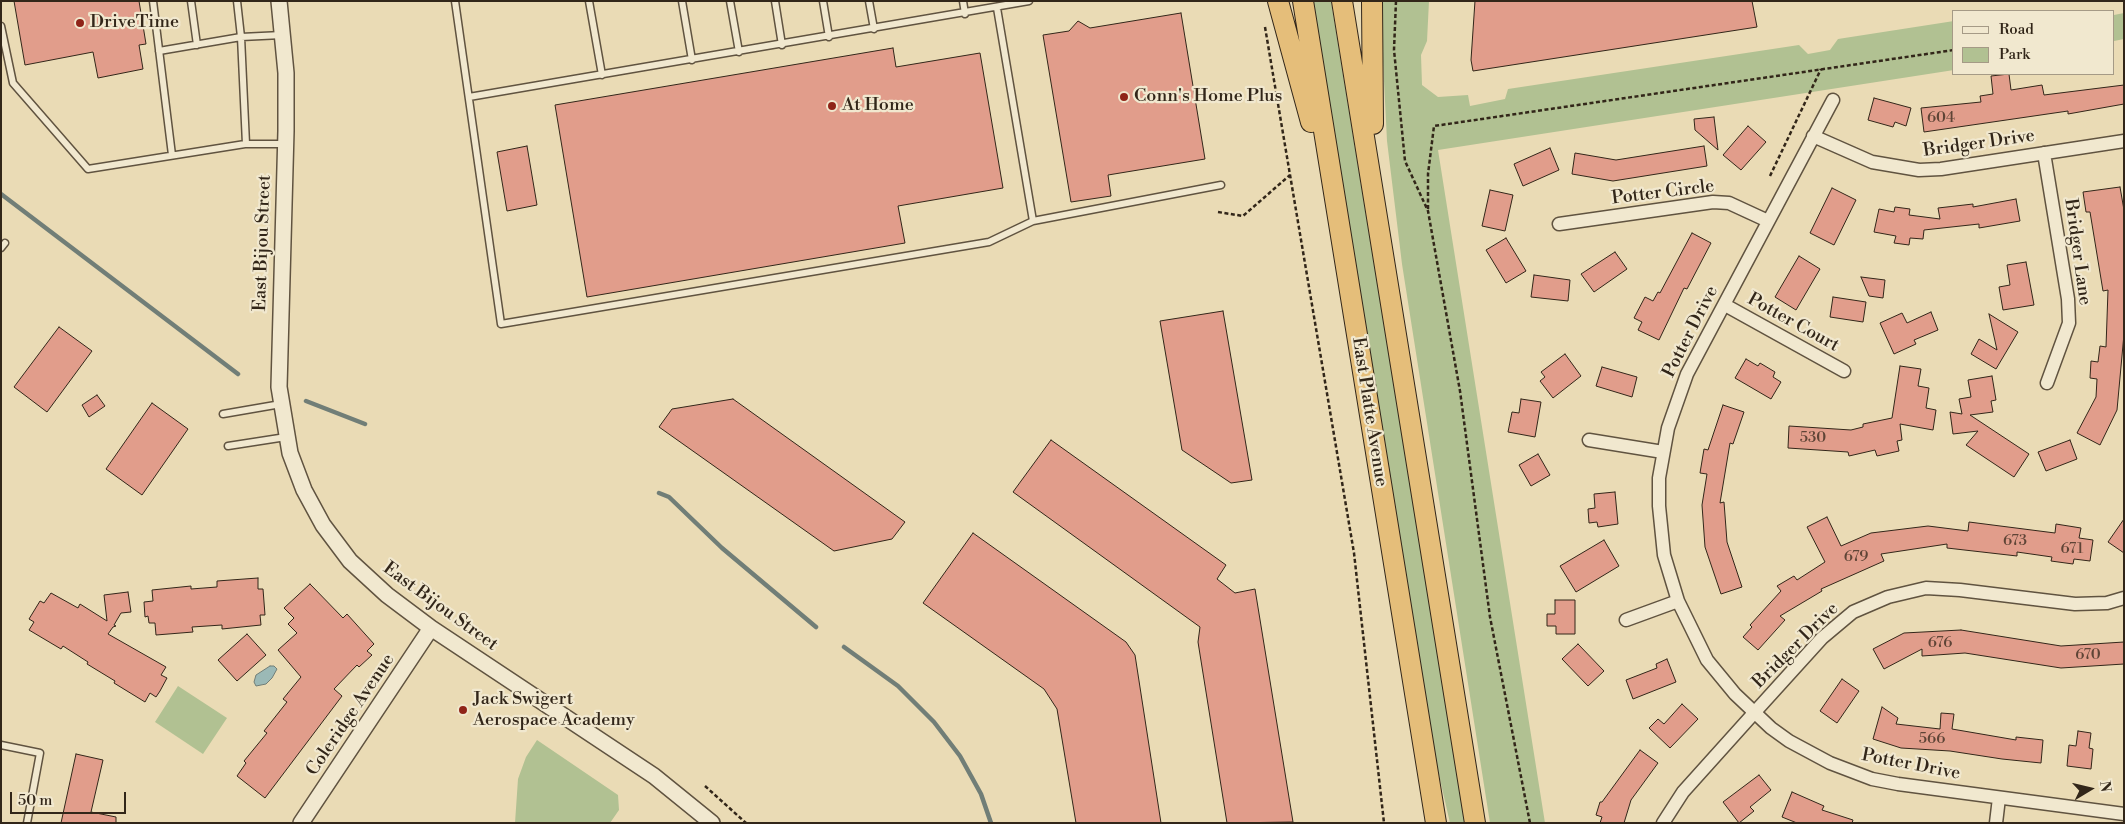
<!DOCTYPE html>
<style>
body{margin:0}
#map{position:relative;width:2125px;height:824px;overflow:hidden;background:#eadbb5;font-family:"Libre Bodoni",serif}
canvas{display:block}
.frame{position:absolute;inset:0;border:2px solid #322619;pointer-events:none}
.legend{position:absolute;left:1952px;top:10px;width:162px;height:65px;box-sizing:border-box;background:#f1e8cf;border:1px solid #a59a86;margin:0;padding:6px 9px;list-style:none;font-size:15px;color:#322619}
.legend li{display:flex;align-items:center;gap:10px;height:25px}
.legend b{width:25px;border:1px solid #a59a86}
.north{position:absolute;left:2065px;top:764px;width:50px;height:50px;-webkit-text-stroke:4px #f1e8cf;paint-order:stroke;rotate:81deg;font-size:14px;font-weight:700;line-height:20px;text-align:center;color:#322619}
.north::after{content:'';display:block;margin:auto;width:18px;height:22px;background:#322619;clip-path:polygon(50% 0,100% 100%,50% 72%,0 100%)}
.scale{position:absolute;left:10px;top:792px;width:116px;height:22px;box-sizing:border-box;border:2px solid #322619;border-top:0;padding-left:6px;font-size:15px;line-height:18px;white-space:nowrap;color:#322619;-webkit-text-stroke:4px #f1e8cf;paint-order:stroke}
</style>
<div id="map">
<canvas width="2125" height="824"></canvas>
<div class="frame"></div>
<ul class="legend">
<li><b style="height:6px;background:#f1e8cf"></b>Road</li>
<li><b style="height:14px;background:#b1c192"></b>Park</li>
</ul>
<div class="north">N</div>
<div class="scale">50 m</div>
</div>
<script>
const c = document.querySelector('canvas').getContext('2d');
c.lineJoin = 'round';
function fillPath(path, color) { c.fillStyle = color; c.fill(path, 'evenodd'); }
const shape = rows => new Path2D(rows.map(r => 'M' + r).join(''));
function trace(path, color, width, dash) { c.strokeStyle = color; c.lineWidth = width; c.lineCap = dash ? 'butt' : 'round'; c.setLineDash(dash || []); c.stroke(path); }
function label(font, color, halo, rows, align = 'center') {
  c.font = font + ' "Libre Bodoni",serif'; c.lineWidth = 4.5; c.setLineDash([]); c.textBaseline = 'middle'; c.strokeStyle = halo; c.fillStyle = color; for (const [text, x, y, turn = 0] of rows) {
    c.save(); c.translate(x, y); c.rotate((+turn || 0) * Math.PI / 180); c.textAlign = isNaN(turn) ? turn : align; if (halo) c.strokeText(text, 0, 0); c.fillText(text, 0, 0); c.restore();
  }
}
fillPath(shape([
 [1308,1,1331,1,1465,823,1450,823,1431,740],
 [1380,1,1429,1,1427,41,1421,55,1422,85,1438,97,1468,95,1470,106,1505,99,1508,89,1799,45,1808,54,1830,50,1838,39,1954,21,1954,70,1438,150,1545,823,1490,823,1402,264,1387,141],
 [2124,13,2124,39,2114,41,2114,15],
 [178,686,227,718,203,754,155,722],
 [537,740,618,795,619,810,610,823,515,823,518,779,526,757]
]), '#b1c192');
const water = shape([
 [270,666,274,666,277,669,272,678,266,684,256,686,254,682,256,675,270,666]
]);
fillPath(water, '#9bb9b6');
trace(water, '#717e77', 1);
trace(shape([
 [1,194,238,374],
 [306,401,365,424],
 [659,493,669,497,722,548,816,627],
 [844,647,898,686,934,722,960,756,981,794,991,823]
]), '#717e77', 4.5);
const building = shape([
 [14,1,139,1,146,44,139,45,143,69,98,78,93,52,25,65,14,1],
 [1475,1,1752,1,1757,27,1473,71,1471,60,1475,1],
 [1181,13,1205,159,1108,175,1111,196,1071,202,1043,35,1069,31,1078,21,1090,28,1181,13],
 [893,48,896,67,980,53,1003,188,898,206,905,243,587,297,555,105,893,48],
 [2009,74,2011,90,2042,85,2044,95,2124,85,2124,104,2068,114,2068,111,1924,132,1921,108,1981,102,1980,96,1993,94,1991,76,2009,74],
 [1874,98,1911,108,1906,126,1895,122,1893,127,1868,120,1874,98],
 [1714,117,1718,150,1695,130,1694,119,1714,117],
 [1748,126,1766,142,1741,170,1723,155,1748,126],
 [527,146,537,205,507,211,497,152,527,146],
 [1704,146,1707,166,1613,181,1572,174,1575,153,1616,160,1704,146],
 [1550,148,1559,170,1523,186,1514,164,1550,148],
 [2120,187,2124,210,2124,334,2117,410,2100,445,2077,433,2096,397,2097,379,2090,378,2091,361,2098,362,2100,346,2106,347,2108,290,2103,291,2090,212,2086,212,2083,192,2120,187],
 [1832,188,1856,200,1834,245,1810,233,1832,188],
 [1490,190,1513,195,1505,231,1482,226,1490,190],
 [2016,199,2020,221,1979,228,1979,224,1924,230,1923,239,1910,238,1909,245,1894,243,1896,236,1874,232,1879,209,1894,212,1895,207,1910,209,1909,215,1940,219,1938,208,1973,204,1973,207,2016,199],
 [1692,233,1711,243,1687,289,1684,288,1659,340,1638,330,1642,322,1634,318,1645,297,1653,301,1658,292,1660,293,1692,233],
 [1506,238,1526,271,1506,283,1486,250,1506,238],
 [1615,252,1627,269,1594,292,1581,274,1615,252],
 [1799,256,1820,269,1796,310,1775,297,1799,256],
 [2026,262,2034,305,2003,310,1999,287,2010,285,2007,265,2026,262],
 [1534,275,1570,280,1568,301,1531,297,1534,275],
 [1861,277,1885,280,1883,298,1869,296,1861,277],
 [1833,297,1866,302,1863,322,1830,317,1833,297],
 [1223,311,1252,480,1231,483,1182,450,1160,321,1223,311],
 [1931,312,1938,330,1914,340,1916,344,1894,354,1880,323,1902,313,1907,323,1931,312],
 [1989,314,2018,332,1996,369,1971,354,1979,339,1997,350,1989,314],
 [59,327,92,351,47,412,14,387,59,327],
 [1565,354,1581,376,1553,398,1540,381,1545,377,1541,372,1565,354],
 [1746,359,1758,366,1760,363,1775,372,1773,377,1781,382,1771,399,1735,378,1746,359],
 [1900,366,1921,369,1918,386,1929,388,1926,408,1936,410,1933,430,1900,424,1902,440,1897,441,1899,451,1877,456,1875,450,1849,456,1848,452,1788,448,1789,426,1851,430,1863,427,1863,424,1892,418,1900,366],
 [1602,367,1637,377,1632,397,1596,386,1602,367],
 [1992,376,1996,400,1991,401,1993,412,1970,415,2029,454,2014,477,1966,445,1978,431,1953,434,1950,412,1962,414,1959,399,1971,397,1968,380,1992,376],
 [97,395,105,406,89,417,82,405,97,395],
 [733,399,905,522,892,539,834,551,659,427,672,409,733,399],
 [1521,399,1541,402,1535,437,1508,432,1512,412,1519,413,1521,399],
 [152,403,188,429,142,495,106,469,152,403],
 [1723,405,1744,412,1733,444,1730,443,1720,503,1724,502,1727,542,1742,587,1721,594,1705,547,1702,505,1707,474,1700,473,1704,449,1708,450,1723,405],
 [1051,440,1226,565,1217,579,1235,593,1255,589,1293,822,1227,823,1198,642,1200,627,1013,492,1051,440],
 [2070,440,2077,459,2046,471,2038,452,2070,440],
 [1538,454,1550,475,1531,486,1519,465,1538,454],
 [1615,492,1618,524,1598,527,1597,522,1589,523,1588,509,1595,508,1594,494,1615,492],
 [1827,517,1841,546,1871,533,1928,526,1968,531,1969,522,2055,533,2056,524,2081,528,2079,538,2093,540,2090,561,2074,559,2073,564,2051,561,2052,557,2017,552,2017,556,1947,548,1947,544,1881,554,1884,561,1821,589,1822,591,1780,616,1785,620,1758,650,1743,637,1752,627,1750,625,1781,591,1777,586,1794,576,1797,580,1825,562,1807,527,1827,517],
 [2124,519,2124,553,2108,542,2124,519],
 [973,533,1126,642,1135,655,1161,823,1076,823,1057,709,1044,689,923,603,973,533],
 [1604,540,1619,566,1576,592,1560,566,1604,540],
 [258,578,258,589,263,589,265,615,260,615,261,625,222,629,222,625,192,627,193,632,156,635,155,623,149,623,148,616,145,617,144,602,153,601,152,590,191,586,191,589,217,587,217,581,258,578],
 [310,584,343,618,347,614,374,644,367,651,372,655,359,667,357,665,334,689,342,696,265,798,237,776,246,763,244,761,267,733,264,731,287,702,283,699,301,677,278,650,297,633,288,624,294,618,284,608,310,584],
 [128,592,131,612,121,613,114,625,116,626,113,627,108,634,166,667,161,675,167,678,160,691,156,697,150,693,145,702,114,683,115,681,87,664,88,662,63,646,61,649,29,630,34,622,29,619,40,601,44,603,51,593,78,608,80,604,107,621,104,595,128,592],
 [1555,600,1575,600,1575,634,1556,634,1556,626,1547,626,1547,614,1555,614,1555,600],
 [1961,630,2061,646,2124,642,2124,664,2061,668,1965,653,1922,656,1922,649,1884,669,1873,649,1904,633,1961,630],
 [247,634,266,655,237,681,218,660,247,634],
 [1578,644,1604,671,1588,686,1562,659,1578,644],
 [1667,659,1676,682,1633,699,1626,680,1657,668,1656,664,1667,659],
 [1842,679,1859,691,1837,723,1820,711,1842,679],
 [1682,704,1698,719,1670,748,1649,728,1658,719,1664,724,1682,704],
 [1882,707,1898,718,1896,724,1940,729,1941,713,1954,714,1952,729,2016,740,2016,737,2043,740,2041,763,2002,759,1950,751,1901,748,1873,739,1882,707],
 [2078,731,2091,733,2089,748,2093,749,2091,769,2067,766,2069,745,2076,746,2078,731],
 [1640,750,1658,763,1631,800,1624,823,1600,823,1602,817,1596,815,1600,802,1602,802,1640,750],
 [76,754,103,760,91,812,116,817,116,823,61,823,76,754],
 [1759,775,1771,790,1750,807,1754,811,1739,823,1723,802,1759,775],
 [1792,792,1824,806,1822,810,1853,820,1852,823,1797,823,1782,817,1792,792]
]);
fillPath(building, '#e19d8b');
trace(building, '#322619', 1);
const service = shape([
 [153,1,172,155],
 [191,1,197,45],
 [237,1,241,37,282,35],
 [455,1,501,324,989,242,1033,221,1221,185],
 [589,1,602,75],
 [682,1,692,60],
 [730,1,739,52],
 [775,1,782,45],
 [823,1,829,37],
 [869,1,874,29],
 [963,1,965,14],
 [997,8,1033,221],
 [1,26,13,83,88,169,245,144,285,144],
 [159,51,241,37,246,144],
 [469,97,1029,1],
 [1,248,5,243],
 [223,414,281,404],
 [228,446,286,437],
 [1,745,40,753,27,823]
]);
const minor = shape([
 [1833,100,1687,374,1668,428,1659,478,1659,506,1664,555,1678,601,1707,660,1735,694,1771,728,1789,741,1830,763,1872,779,1898,784,2124,814],
 [1813,136,1872,162,1919,170,1941,169,2124,141],
 [2044,153,2068,299,2069,323,2047,383],
 [1559,224,1713,202,1729,203,1768,221],
 [1725,305,1844,371],
 [1589,440,1663,452],
 [1626,620,1678,601],
 [1663,823,1683,792,1754,713,1822,638,1853,612,1888,597,1926,588,1960,590,2075,604,2107,603,2124,598],
 [1996,823,1999,798]
]);
const tertiary = shape([
 [279,1,286,73,286,131,279,387,290,453,304,490,323,525,350,561,387,595,431,628,654,776,712,823],
 [301,823,431,628]
]);
const trunk = shape([
 [1278,1,1311,122],
 [1303,1,1436,823],
 [1342,1,1475,823],
 [1372,1,1373,124]
]);
trace(service, '#605340', 9);
trace(minor, '#605340', 15);
trace(tertiary, '#605340', 18);
trace(trunk, '#322619', 22);
trace(shape([
 [1396,1,1394,50,1405,161,1428,211,1460,391,1490,617,1530,823],
 [1265,27,1354,553,1384,823],
 [1770,176,1821,69],
 [1428,209,1428,174,1434,126,1954,50],
 [1218,212,1243,216,1290,175],
 [705,786,746,823]
]), '#322619', 2.5, [4, 2.5]);
trace(service, '#f1e8cf', 6);
trace(minor, '#f1e8cf', 12);
trace(tertiary, '#f1e8cf', 15);
trace(trunk, '#e5be7a', 20);
for (const [x, y, r, color] of [
 [80,23,5,"#8f2418"],
 [1124,97,5,"#8f2418"],
 [832,106,5,"#8f2418"],
 [463,710,5,"#8f2418"]
]) { const dot = new Path2D(); dot.arc(x, y, r, 0, 2 * Math.PI); c.fillStyle = color; c.fill(dot); trace(dot, '#f1e8cf', 2); }
label('15px', '#5e4436', null, [
 ["604",1941,118],
 ["530",1813,438],
 ["673",2015,541],
 ["671",2072,549],
 ["679",1856,557],
 ["676",1940,643],
 ["670",2088,655],
 ["566",1932,739]
]);
label('18px', '#322619', '#f1e8cf', [
 ["DriveTime",90,23],
 ["Conn's Home Plus",1134,97],
 ["At Home",842,106],
 ["Jack Swigert",473,700],
 ["Aerospace Academy",473,721]
], 'left');
label('18px', '#322619', '#f1e8cf', [
 ["Bridger Drive",1979,144,-8],
 ["Potter Circle",1663,193,-7],
 ["East Bijou Street",263,243,-88],
 ["Bridger Lane",2077,252,82],
 ["Potter Court",1793,323,29],
 ["Potter Drive",1691,332,-63],
 ["East Platte Avenue",1369,412,81],
 ["East Bijou Street",440,607,36],
 ["Bridger Drive",1796,646,-45],
 ["Coleridge Avenue",351,715,-56],
 ["Potter Drive",1911,765,11]
]);
</script>
